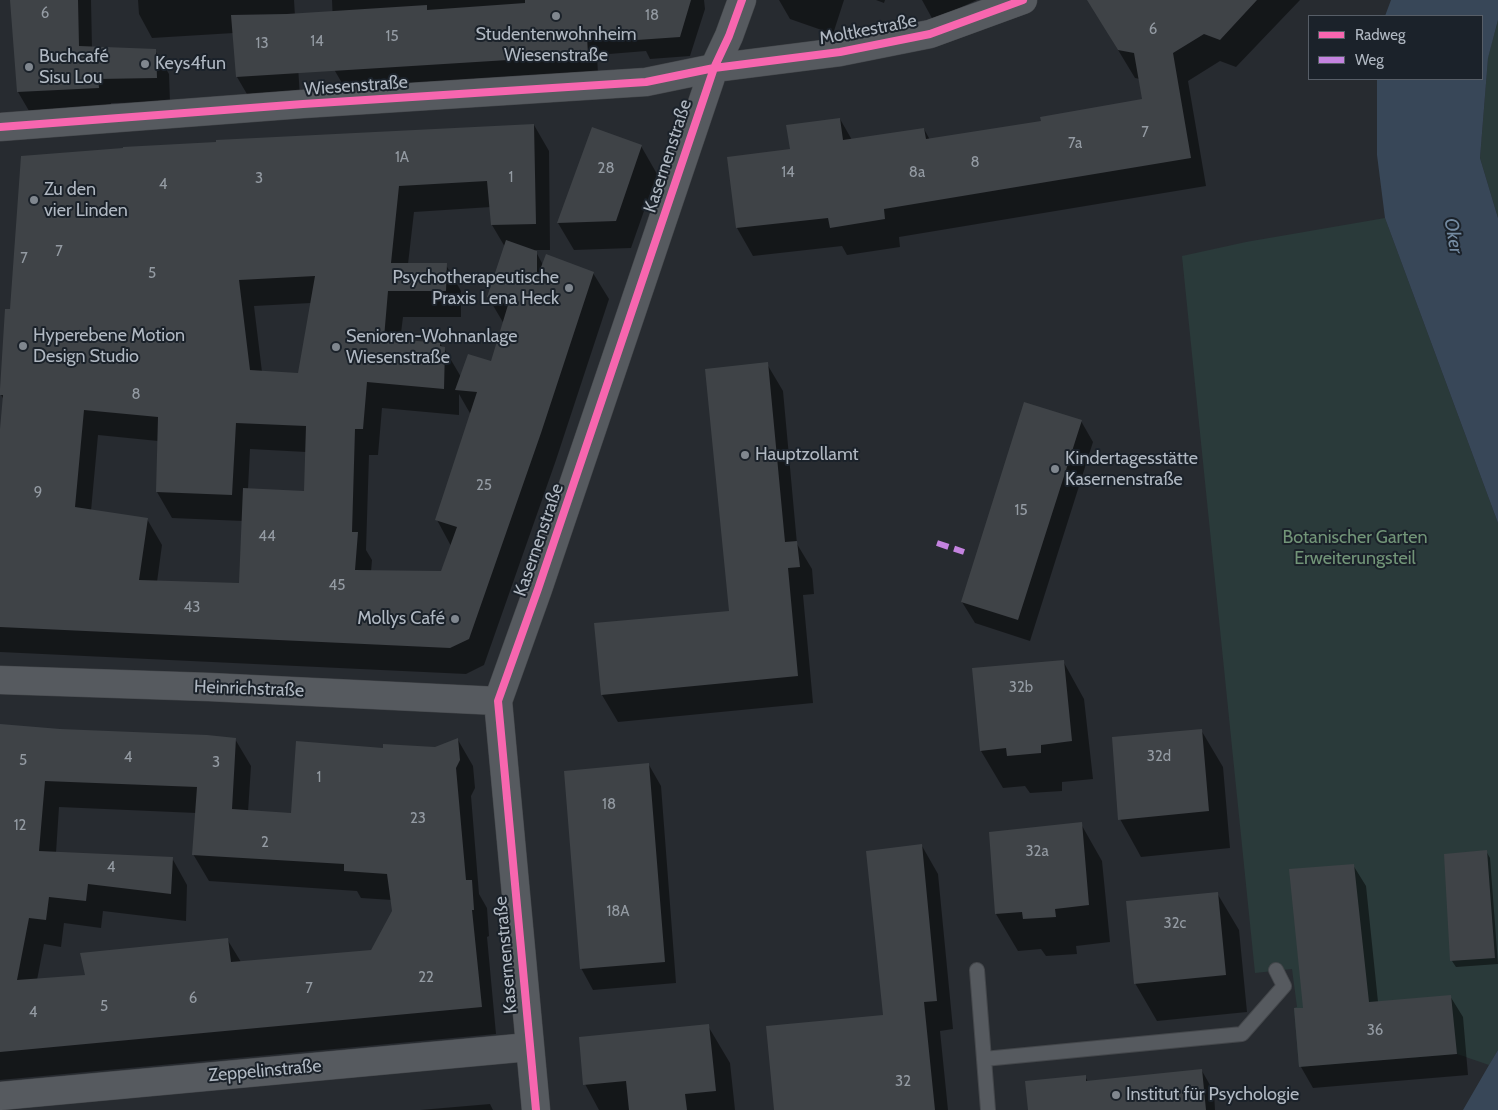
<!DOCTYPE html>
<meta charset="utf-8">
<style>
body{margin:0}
#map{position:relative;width:1498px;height:1110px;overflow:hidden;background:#272b30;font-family:Cabin,sans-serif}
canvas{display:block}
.legend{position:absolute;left:1308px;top:15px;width:175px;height:65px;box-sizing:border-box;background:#1b222a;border:1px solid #575e67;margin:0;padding:6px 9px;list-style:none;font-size:15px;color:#b0b8c2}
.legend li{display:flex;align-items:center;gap:10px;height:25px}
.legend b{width:25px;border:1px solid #575e67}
</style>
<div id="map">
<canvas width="1498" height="1110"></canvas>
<ul class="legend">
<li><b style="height:6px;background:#f766af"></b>Radweg</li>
<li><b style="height:6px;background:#c483df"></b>Weg</li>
</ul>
</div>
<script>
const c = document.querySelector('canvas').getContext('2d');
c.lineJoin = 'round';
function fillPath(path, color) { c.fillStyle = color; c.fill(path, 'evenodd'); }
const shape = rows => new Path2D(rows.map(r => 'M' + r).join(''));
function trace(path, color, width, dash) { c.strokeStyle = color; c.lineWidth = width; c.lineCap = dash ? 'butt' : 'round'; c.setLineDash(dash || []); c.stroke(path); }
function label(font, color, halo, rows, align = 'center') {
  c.font = font + ' Cabin,sans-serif'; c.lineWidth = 4; c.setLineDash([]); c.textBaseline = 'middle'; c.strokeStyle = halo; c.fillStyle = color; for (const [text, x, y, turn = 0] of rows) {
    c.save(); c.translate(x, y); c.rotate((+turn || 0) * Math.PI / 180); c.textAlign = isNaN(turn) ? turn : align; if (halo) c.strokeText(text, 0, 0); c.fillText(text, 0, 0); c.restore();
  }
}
fillPath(shape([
 [1498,20,1498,218,1480,158,1488,57],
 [1385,218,1498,523,1498,1050,1489,1065,1457,1054,1299,1067,1294,1008,1297,1007,1292,969,1255,973,1182,256,1246,242]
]), '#2a3a3a');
fillPath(shape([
 [1391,0,1498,0,1498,20,1488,58,1480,158,1498,218,1498,523,1385,218,1377,155,1377,79,1482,79,1482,16,1385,16],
 [1498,1050,1498,1110,1463,1110,1489,1065]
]), '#384758');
fillPath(shape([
 [12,0,91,0,92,48,155,50,169,74,170,102,111,103,112,112,32,116,18,92],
 [138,0,294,0,300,98,251,101,237,77,234,33,152,38,139,14],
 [332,0,704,0,705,9,690,56,650,59,646,51,597,55,598,74,346,90,335,71],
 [779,0,844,0,833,34,790,19],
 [876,0,885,0,884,3],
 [922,0,977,0,933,20],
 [1103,0,1300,0,1236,67,1220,61,1188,81,1206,186,899,237,900,247,847,255,842,246,753,256,737,228,728,158,791,150,840,119,852,140,924,129,930,140,1042,122,1143,100,1140,79,1135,78,1109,35],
 [534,125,549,151,550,250,535,250,543,265,593,273,609,299,556,460,484,665,466,674,0,652,0,440,4,400,1,395,11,311],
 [491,207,492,225,505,247,488,297,504,324,492,362,461,377,444,348,440,344,400,341,403,317,461,317,461,291,446,265,408,264,414,212],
 [311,303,299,374,262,372,254,306],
 [459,394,471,415,437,520,451,546,442,572,371,572,372,560,366,550,369,455,378,455,382,408,459,415],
 [98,435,158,441,157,492,172,518,243,521,240,584,157,582,162,545,147,519,91,511],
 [250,449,306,452,305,492,248,489],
 [641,146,657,174,631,248,574,250,558,223],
 [767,364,783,391,797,544,812,569,814,594,803,595,813,703,618,722,602,695,730,612],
 [1081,421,1093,442,1030,641,975,623,962,602],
 [1063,661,1084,699,1093,779,1062,782,1062,791,1030,793,1025,786,1003,788,981,751],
 [0,725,60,730,235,739,251,766,248,812,292,814,384,750,436,748,458,740,473,766,475,788,471,796,479,894,487,908,489,936,487,937,496,1034,0,1080],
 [59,807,196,813,193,854,209,881,357,891,361,898,392,900,393,911,371,951,241,962,227,939,86,976,37,980,44,944,61,947,64,923,101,928,103,911,186,921,187,885,172,858,56,853],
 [1201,730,1223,767,1230,848,1141,857,1120,819],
 [649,765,661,786,676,983,593,990,581,968],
 [1081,824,1102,861,1110,942,1076,946,1077,954,1046,956,1041,949,1018,951,996,914],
 [922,846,938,874,953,1029,940,1031,948,1110,776,1110,884,1016],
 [1486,851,1490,858,1498,964,1456,967,1452,961],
 [1353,865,1366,886,1378,1002,1450,996,1463,1017,1468,1075,1313,1088,1301,1067,1304,1009],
 [1217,893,1239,930,1247,1012,1157,1021,1135,983],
 [708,1026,730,1063,735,1110,599,1110,585,1084],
 [1202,1071,1214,1092,1215,1110,1029,1110,1085,1076,1088,1082],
 [490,1104,493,1110,420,1110]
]), '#0007');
fillPath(shape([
 [10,0,78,0,79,46,156,49,157,78,98,79,99,88,17,92],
 [525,0,691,0,680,37,637,40,637,32,587,36,588,55,236,77,231,15,287,14,427,5,427,10,525,3],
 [1087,0,1257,0,1220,40,1204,34,1173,53,1191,158,884,209,885,219,830,228,828,218,736,228,727,157,790,149,786,125,840,118,843,140,924,128,926,139,1041,121,1040,117,1142,99,1134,53,1118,50],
 [534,124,536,224,491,225,487,181,399,186,391,263,447,263,446,291,388,291,384,338,440,343,440,346,445,347,444,389,367,382,363,429,355,429,352,532,358,532,355,570,441,571,457,527,435,520,477,392,455,390,468,354,491,361,508,305,487,297,506,240,537,251,537,278,546,254,594,272,541,433,469,639,450,648,0,627,0,429,3,395,0,395,0,389,5,309,10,309,21,156,123,148,123,147,216,142,216,140],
 [315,276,298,373,250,370,239,280],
 [84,410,158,417,156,492,232,495,236,423,306,426,304,491,243,488,239,583,139,580,148,518,75,507],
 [592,127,642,145,616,221,557,223],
 [768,362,785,542,797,541,800,567,788,568,798,676,601,695,594,623,729,611,705,369],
 [1024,402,1082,420,1018,620,961,602],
 [1064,660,1072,741,1041,745,1041,753,1007,756,1006,748,980,751,972,668],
 [0,724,60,729,207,735,236,738,232,809,291,813,296,741,383,748,383,744,435,747,458,738,460,760,456,768,466,880,472,880,474,910,472,910,482,1007,0,1052],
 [45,781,197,787,192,855,344,864,344,871,387,874,392,911,371,950,231,962,228,938,80,953,85,975,17,980,29,918,46,920,49,897,86,901,88,884,171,894,173,857,39,851],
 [1202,729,1209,811,1118,820,1112,737],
 [649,763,665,962,580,969,564,771],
 [1082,822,1089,905,1055,909,1056,917,1023,919,1022,912,995,914,989,832],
 [922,844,937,1001,924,1002,935,1110,774,1110,766,1026,883,1015,866,851],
 [1487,850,1495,958,1450,961,1444,854],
 [1354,864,1369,1002,1451,995,1457,1054,1299,1067,1294,1008,1303,1008,1289,869],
 [1218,892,1226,975,1134,984,1126,901],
 [709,1024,716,1091,685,1094,687,1110,629,1110,626,1081,583,1085,579,1037],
 [1202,1069,1206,1110,1028,1110,1025,1081,1086,1075,1086,1081]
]), '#3f4347');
const lane = shape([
 [977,970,988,1110],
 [984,1059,1242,1034,1284,986,1276,970]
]);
const street = shape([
 [0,127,303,104,646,82,714,68,840,52,930,34,1023,0],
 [0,680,209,687,498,701],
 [0,1096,529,1047],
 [536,1110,498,701,538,589,714,68,729,36,742,0]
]);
trace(lane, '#44474b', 16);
trace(street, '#44474b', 29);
trace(lane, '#565a5f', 14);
trace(street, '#565a5f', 28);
trace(shape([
 [937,543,964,552]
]), '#c483df', 6, [12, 6]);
trace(shape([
 [0,127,303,104,646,82,714,68,840,52,930,34,1023,0],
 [536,1110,498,701,538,589,714,68,729,36,742,0]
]), '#f766af', 8);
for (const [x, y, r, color] of [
 [556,16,5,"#80878f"],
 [145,64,5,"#80878f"],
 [29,67,5,"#80878f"],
 [34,200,5,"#80878f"],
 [569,288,5,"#80878f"],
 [23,346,5,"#80878f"],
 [336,347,5,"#80878f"],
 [745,455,5,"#80878f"],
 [1055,469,5,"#80878f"],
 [455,619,5,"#80878f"],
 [1116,1095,5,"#80878f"]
]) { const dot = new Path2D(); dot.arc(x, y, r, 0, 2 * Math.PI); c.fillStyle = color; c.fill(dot); trace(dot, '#1b222a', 2); }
label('15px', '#949ba3', null, [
 ["6",45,14],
 ["18",652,16],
 ["6",1153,30],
 ["15",392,37],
 ["14",317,42],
 ["13",262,44],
 ["7",1145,133],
 ["7a",1075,144],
 ["1A",402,158],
 ["8",975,163],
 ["28",606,169],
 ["14",788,173],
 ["8a",917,173],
 ["1",511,178],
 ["3",259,179],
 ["4",163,185],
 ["7",59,252],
 ["7",24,259],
 ["5",152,274],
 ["8",136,395],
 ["25",484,486],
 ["9",38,493],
 ["15",1021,511],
 ["44",267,537],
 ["45",337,586],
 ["43",192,608],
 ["32b",1021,688],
 ["32d",1159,757],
 ["4",128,758],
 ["5",23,761],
 ["3",216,763],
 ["1",319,778],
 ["18",609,805],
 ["23",418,819],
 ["12",20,826],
 ["2",265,843],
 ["32a",1037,852],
 ["4",111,868],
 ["18A",618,912],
 ["32c",1175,924],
 ["22",426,978],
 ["7",309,989],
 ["6",193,999],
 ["5",104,1007],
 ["4",33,1013],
 ["36",1375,1031],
 ["32",903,1082]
]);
label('18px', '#b0b8c2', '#1b222a', [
 ["Moltkestraße",868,30,-11],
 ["Wiesenstraße",356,86,-4],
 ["Kasernenstraße",668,156,-72],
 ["Kasernenstraße",539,540,-71],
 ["Heinrichstraße",249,689,2],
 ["Kasernenstraße",506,955,-95],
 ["Zeppelinstraße",265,1071,-5]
]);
label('18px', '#b0b8c2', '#1b222a', [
 ["Studentenwohnheim",556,35,"center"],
 ["Wiesenstraße",556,56,"center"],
 ["Buchcafé",39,57],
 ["Sisu Lou",39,78],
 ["Keys4fun",155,64],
 ["Zu den",44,190],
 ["vier Linden",44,211],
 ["Psychotherapeutische",559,278,"right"],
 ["Praxis Lena Heck",559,299,"right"],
 ["Hyperebene Motion",33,336],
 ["Design Studio",33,357],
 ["Senioren-Wohnanlage",346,337],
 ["Wiesenstraße",346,358],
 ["Hauptzollamt",755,455],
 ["Kindertagesstätte",1065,459],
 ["Kasernenstraße",1065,480],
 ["Mollys Café",445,619,"right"],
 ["Institut für Psychologie",1126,1095]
], 'left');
label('18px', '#729578', '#1b222a', [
 ["Botanischer Garten",1355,538],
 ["Erweiterungsteil",1355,559]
]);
label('italic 19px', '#748ba2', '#1b222a', [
 ["Oker",1453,236,80]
]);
</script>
